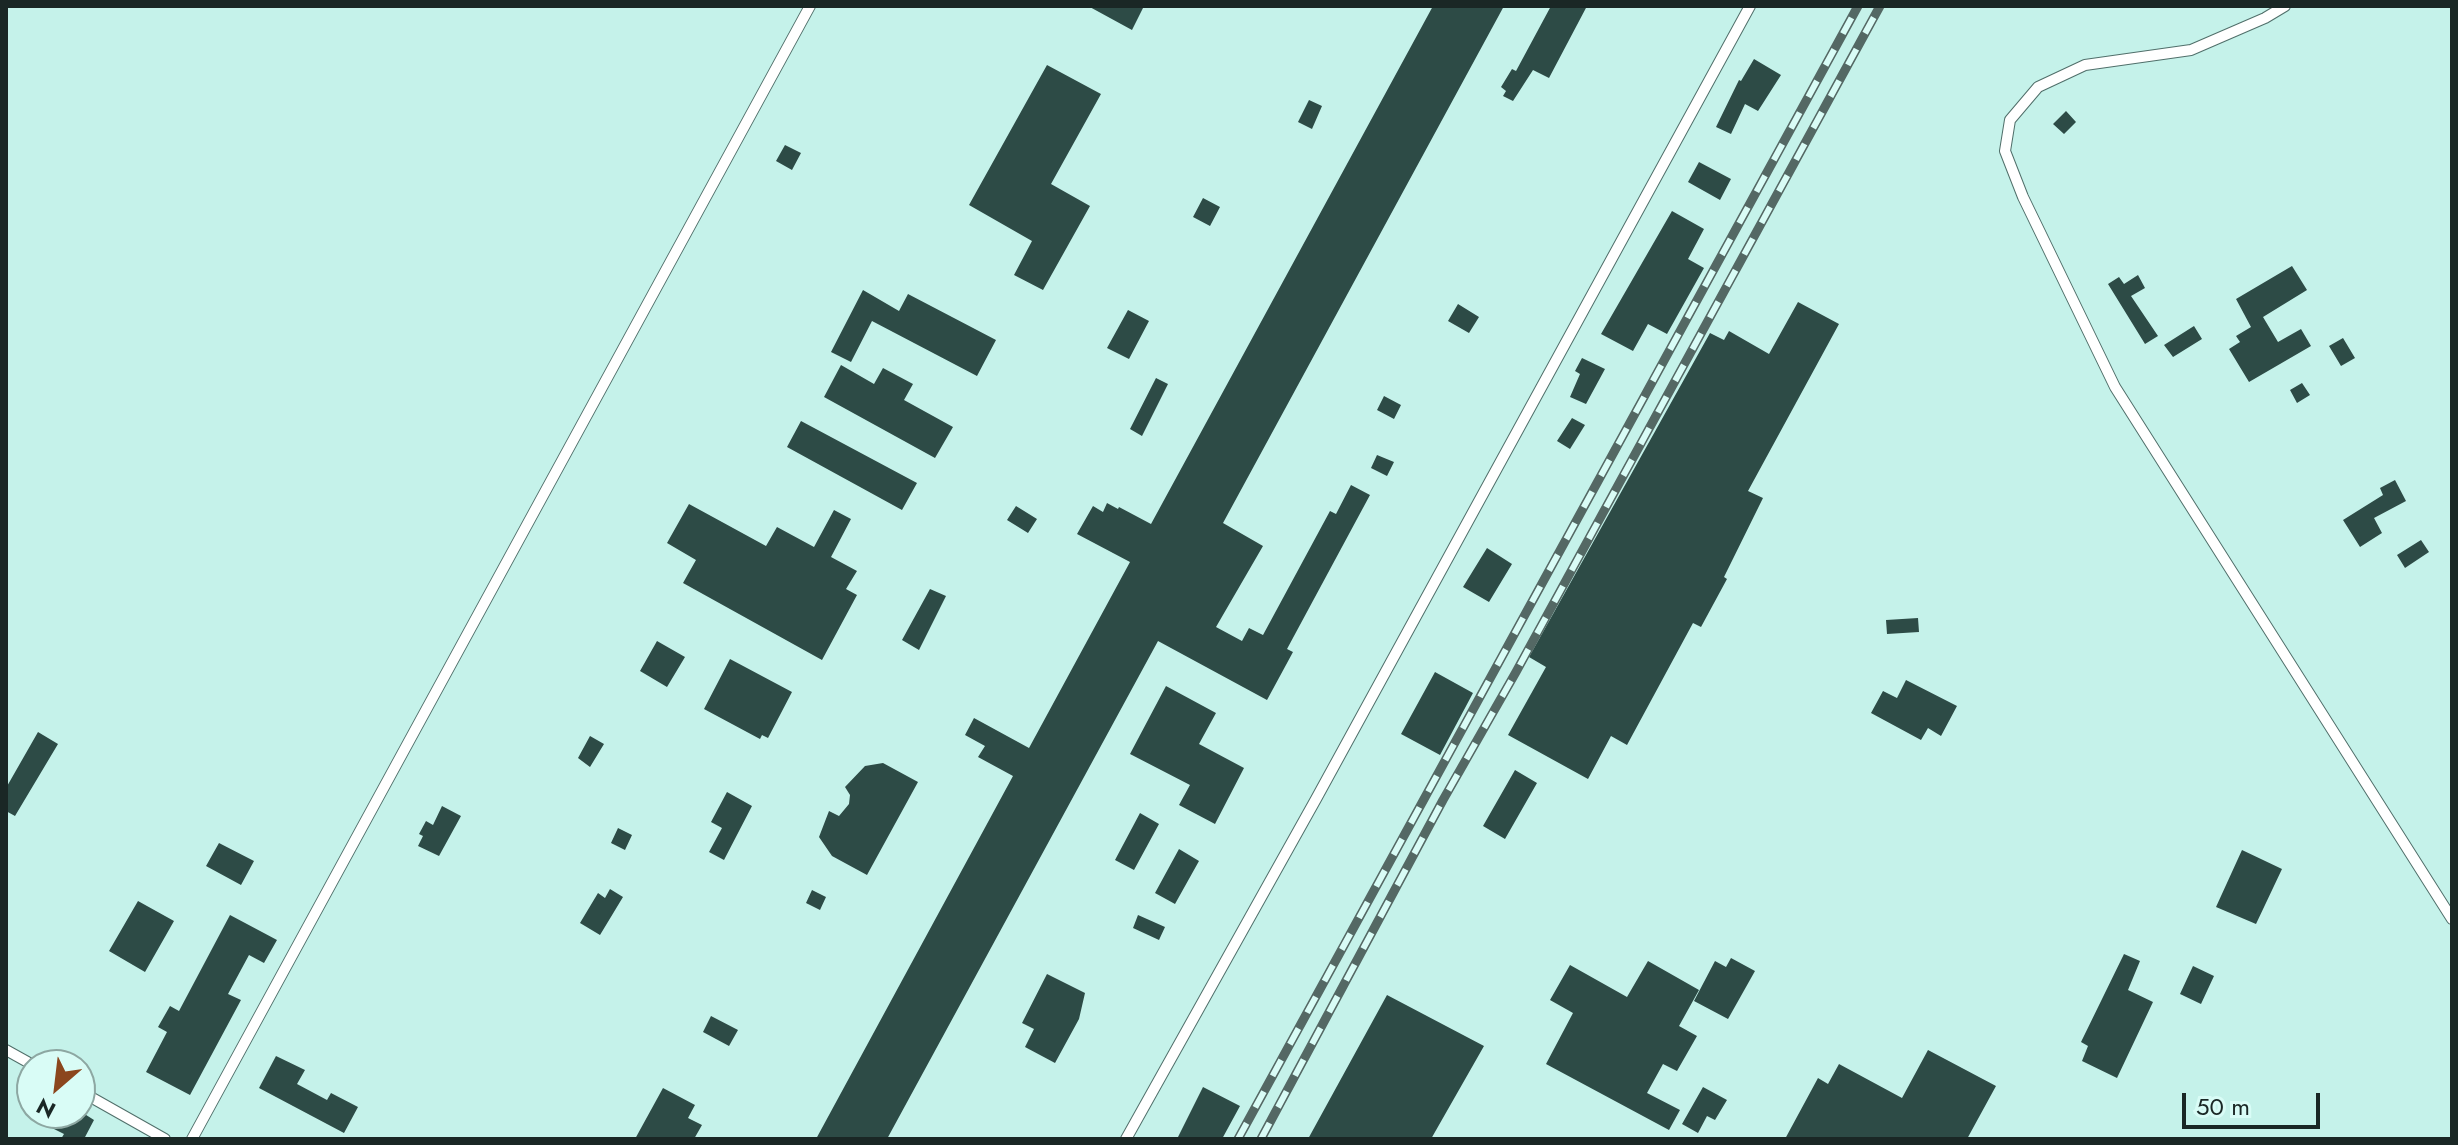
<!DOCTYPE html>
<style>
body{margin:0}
#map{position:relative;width:2458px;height:1145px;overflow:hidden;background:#d9fcf6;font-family:Jost,sans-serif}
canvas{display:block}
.frame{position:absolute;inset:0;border:8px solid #1a2725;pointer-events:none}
.north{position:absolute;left:16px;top:1049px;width:80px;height:80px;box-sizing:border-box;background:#d9fcf6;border:2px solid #8da7a2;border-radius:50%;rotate:208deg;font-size:22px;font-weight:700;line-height:32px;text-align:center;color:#1a2725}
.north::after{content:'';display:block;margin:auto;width:28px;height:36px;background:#8b461d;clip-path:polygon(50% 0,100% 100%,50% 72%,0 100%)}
.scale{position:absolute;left:2182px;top:1093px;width:138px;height:36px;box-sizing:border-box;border:4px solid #1a2725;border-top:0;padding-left:10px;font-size:24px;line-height:28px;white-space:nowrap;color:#1a2725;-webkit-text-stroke:6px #d9fcf6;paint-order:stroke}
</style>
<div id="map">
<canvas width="2458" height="1145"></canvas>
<div class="frame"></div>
<div class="north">N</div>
<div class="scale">50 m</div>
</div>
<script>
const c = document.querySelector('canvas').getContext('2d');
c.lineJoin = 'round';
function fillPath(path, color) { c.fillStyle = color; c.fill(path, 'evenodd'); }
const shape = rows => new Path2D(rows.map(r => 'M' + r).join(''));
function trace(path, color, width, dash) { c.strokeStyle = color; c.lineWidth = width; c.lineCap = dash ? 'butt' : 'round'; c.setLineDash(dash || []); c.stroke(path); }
fillPath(shape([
 [6,6,2452,6,2452,1139,6,1139],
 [32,1065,80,1065,80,1113,32,1113]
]), '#c5f2ea');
fillPath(shape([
 [1088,6,1144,6,1132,30],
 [1433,6,1504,6,1223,523,1263,546,1216,627,1242,641,1249,628,1263,635,1330,511,1336,514,1351,485,1370,495,1287,649,1293,652,1267,700,1158,641,887,1139,816,1139,1013,776,978,757,985,746,965,735,974,718,1029,748,1130,562,1077,534,1093,506,1103,512,1107,503,1118,509,1119,507,1151,524],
 [1551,6,1587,6,1549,78,1533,70,1513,101,1503,96,1506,91,1501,87,1512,69,1516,71],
 [1754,59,1781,75,1758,111,1745,104,1731,134,1716,127,1739,80,1741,81],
 [1047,65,1101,94,1051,184,1090,206,1043,290,1014,275,1032,241,969,205],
 [1309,100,1322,106,1312,129,1298,122],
 [2066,111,2076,122,2064,134,2053,124],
 [785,145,801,153,792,170,776,161],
 [1699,162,1731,179,1720,200,1688,182],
 [1203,198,1220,207,1210,226,1193,217],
 [1672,211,1704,229,1688,259,1704,268,1667,334,1648,324,1633,351,1601,334],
 [2292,266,2307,290,2263,317,2278,342,2301,329,2311,346,2249,382,2229,349,2240,342,2236,336,2251,327,2236,299],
 [2138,275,2145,288,2131,296,2158,336,2145,344,2108,284,2119,277,2124,284],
 [863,290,899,311,908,294,996,340,977,376,872,321,851,362,831,352],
 [1798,302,1839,324,1748,491,1763,498,1724,577,1727,579,1701,627,1693,623,1627,745,1611,736,1588,779,1508,735,1546,667,1529,657,1710,333,1724,340,1729,331,1769,354],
 [1458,304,1479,317,1469,333,1448,321],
 [1128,310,1149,321,1129,359,1107,348],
 [2194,326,2202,339,2173,357,2164,345],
 [2343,338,2355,358,2341,366,2329,346],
 [1582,358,1605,369,1586,404,1570,397,1580,374,1575,371],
 [841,365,874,384,883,368,913,384,904,400,953,427,935,458,824,397],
 [1156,378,1168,384,1142,436,1130,429],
 [2302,383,2310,395,2297,403,2290,390],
 [1384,396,1401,405,1394,419,1377,410],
 [1572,418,1585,425,1570,449,1557,441],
 [801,421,917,483,902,510,787,447],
 [1377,455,1394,462,1387,476,1371,468],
 [2395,480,2406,501,2374,518,2382,533,2360,547,2343,520,2383,495,2380,488],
 [689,504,766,546,777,527,814,547,834,510,851,519,831,557,857,571,846,589,857,595,822,660,683,583,696,560,667,543],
 [1016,506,1037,519,1028,533,1007,520],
 [2421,540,2429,552,2405,568,2397,555],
 [1487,548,1512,564,1489,602,1463,587],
 [930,589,946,596,919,650,902,640],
 [1918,618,1919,632,1887,634,1886,620],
 [657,641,685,657,667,687,640,671],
 [730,659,792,692,768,738,762,735,760,739,704,709],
 [1435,672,1473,693,1440,755,1401,734],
 [1906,680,1957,706,1941,736,1928,728,1921,740,1871,713,1883,691,1897,698],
 [1166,686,1216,713,1199,744,1244,768,1215,824,1179,805,1190,785,1130,754],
 [38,732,58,744,15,816,6,811,6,788],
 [590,736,604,744,590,767,578,758],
 [883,763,918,782,867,875,832,856,819,837,829,811,839,816,849,804,850,795,845,787,865,766],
 [1515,770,1537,783,1505,839,1483,826],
 [727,792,752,806,724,860,709,852,722,828,711,822],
 [442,806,461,816,439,856,418,846,423,836,419,834,426,821,433,825],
 [1140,813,1159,824,1134,870,1115,860],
 [618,828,632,835,625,850,611,843],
 [219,843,254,861,241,885,206,866],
 [1179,849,1199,861,1175,904,1155,893],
 [2242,850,2282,869,2256,924,2216,907],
 [610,889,623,897,600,935,580,923,598,893,605,898],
 [812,890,826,897,820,910,806,903],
 [138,901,174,921,145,972,109,951],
 [230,915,277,940,264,963,249,955,228,994,241,1000,190,1095,146,1072,167,1032,158,1027,170,1006,179,1011],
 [1138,915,1165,927,1159,940,1133,928],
 [2124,954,2140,961,2128,990,2153,1002,2117,1078,2082,1061,2088,1046,2081,1042],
 [1731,958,1755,971,1728,1019,1694,1001,1715,961,1726,967],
 [1648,961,1699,990,1679,1026,1697,1036,1677,1071,1663,1064,1647,1093,1680,1110,1669,1130,1546,1064,1573,1013,1550,1000,1570,965,1627,997],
 [2193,966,2214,976,2201,1004,2180,994],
 [1047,974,1085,993,1079,1019,1055,1063,1025,1047,1034,1029,1022,1023],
 [1387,995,1484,1046,1431,1139,1308,1139],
 [711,1016,738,1030,729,1046,703,1032],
 [1928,1050,1996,1086,1967,1139,1785,1139,1818,1078,1828,1084,1839,1064,1902,1098],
 [276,1056,305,1070,297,1084,327,1100,331,1093,358,1107,344,1133,259,1088],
 [1203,1087,1240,1106,1222,1139,1177,1139],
 [1703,1087,1727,1100,1715,1120,1707,1116,1698,1133,1682,1124],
 [663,1088,695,1105,688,1118,702,1125,694,1139,635,1139],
 [50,1113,83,1113,94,1120,84,1139,61,1139,64,1134,44,1124]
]), '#2d4b46');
const lane = shape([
 [2285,6,2265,18,2191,50,2085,65,2038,87,2010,120,2005,151,2023,197,2115,387,2452,919],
 [6,1050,33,1065],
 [80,1091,165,1139],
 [192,1139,810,6],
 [1126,1139,1316,799,1750,6]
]);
trace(lane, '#506f6a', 12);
trace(lane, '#fff', 10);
const rail = shape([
 [1238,1139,1858,6],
 [1261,1139,1443,800,1516,672,1880,6]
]);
trace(rail, '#546864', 9);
trace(rail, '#d9fcf6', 6, [18]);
</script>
